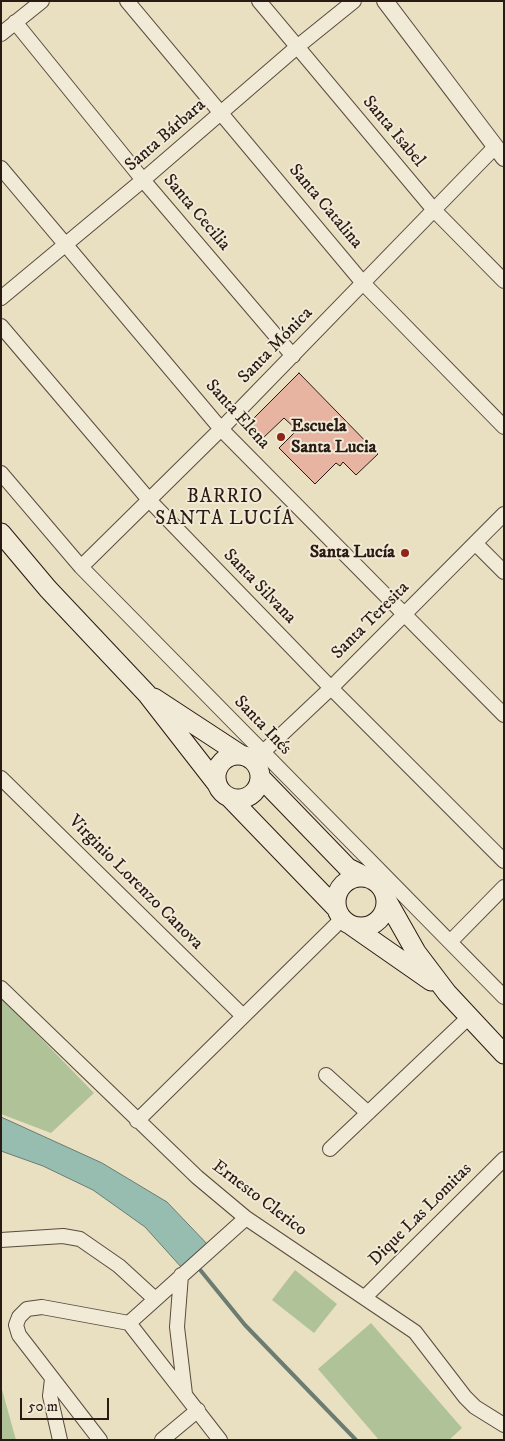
<!DOCTYPE html>
<meta charset="utf-8">
<style>
body{margin:0}
#map{position:relative;width:505px;height:1441px;overflow:hidden;background:#e9dfc1;font-family:"IM FELL DW Pica",serif}
canvas{display:block}
.frame{position:absolute;inset:0;border:2px solid #2a1a14;pointer-events:none}
.scale{position:absolute;left:20px;top:1398px;width:89px;height:22px;box-sizing:border-box;border:2px solid #2a1a14;border-top:0;padding-left:6px;font-size:15px;line-height:18px;white-space:nowrap;color:#2a1a14;-webkit-text-stroke:4px #f1ead7;paint-order:stroke}
</style>
<div id="map">
<canvas width="505" height="1441"></canvas>
<div class="frame"></div>
<div class="scale">50 m</div>
</div>
<script>
const c = document.querySelector('canvas').getContext('2d');
c.lineJoin = 'round';
function fillPath(path, color) { c.fillStyle = color; c.fill(path, 'evenodd'); }
const shape = rows => new Path2D(rows.map(r => 'M' + r).join(''));
function trace(path, color, width, dash) { c.strokeStyle = color; c.lineWidth = width; c.lineCap = dash ? 'butt' : 'round'; c.setLineDash(dash || []); c.stroke(path); }
function label(font, color, halo, rows, align = 'center') {
  c.font = font + ' "IM FELL DW Pica",serif'; c.lineWidth = 4; c.setLineDash([]); c.textBaseline = 'middle'; c.strokeStyle = halo; c.fillStyle = color; for (const [text, x, y, turn = 0] of rows) {
    c.save(); c.translate(x, y); c.rotate((+turn || 0) * Math.PI / 180); c.textAlign = isNaN(turn) ? turn : align; if (halo) c.strokeText(text, 0, 0); c.fillText(text, 0, 0); c.restore();
  }
}
fillPath(shape([
 [1,997,94,1093,51,1133,1,1114],
 [295,1270,337,1304,314,1333,272,1300],
 [371,1323,462,1428,449,1440,379,1440,318,1369],
 [1,1386,16,1440,1,1440]
]), '#b0c398');
const water = shape([
 [1,1117,102,1163,167,1202,209,1246,182,1268,145,1227,93,1190,43,1166,1,1151,1,1117]
]);
fillPath(water, '#97bdb1');
trace(water, '#6b7c72', 1);
trace(shape([
 [197,1266,245,1325,356,1440]
]), '#6b7c72', 4);
const building = shape([
 [299,373,378,454,356,475,343,462,340,466,336,463,315,484,279,448,297,430,284,418,262,439,247,425,299,373]
]);
fillPath(building, '#e7b4a2');
trace(building, '#2a1a14', 1);
const minor = shape([
 [127,1,363,283,504,427],
 [259,1,434,210,504,281],
 [15,22,143,180,293,356],
 [1,34,42,1],
 [1,168,221,429,504,715],
 [1,298,143,180,297,47,354,1],
 [1,326,150,501,331,688,504,861],
 [1,473,81,567,504,997],
 [475,543,504,572],
 [81,567,221,429,494,148],
 [250,758,262,753,331,688,504,514],
 [1,778,242,1015],
 [450,942,504,887],
 [1,988,197,1177,246,1218,415,1332,465,1397,475,1407,504,1425],
 [326,1075,368,1113],
 [137,1121,342,919],
 [330,1149,469,1017],
 [1,1240,63,1236,80,1239,119,1266,155,1299],
 [181,1275,177,1327,185,1394],
 [365,1297,504,1159],
 [129,1323,246,1218],
 [52,1379,50,1396,60,1440],
 [100,1440,19,1335,16,1325,19,1317,27,1309,42,1307,129,1323,220,1440],
 [162,1440,198,1410]
]);
const tertiary = shape([
 [385,1,504,158]
]);
const secondary = shape([
 [1,533,48,589,147,694,217,784],
 [154,698,241,755],
 '216 777a22 22 0 1 1 44 0a22 22 0 1 1-44 0Z',
 [260,777,348,868,368,878],
 [230,798,337,909],
 '336 902a25 25 0 1 1 50 0a25 25 0 1 1-50 0Z',
 [386,899,416,952,447,993,504,1054],
 [352,926,431,981]
]);
trace(minor, '#5a4b3f', 16);
trace(tertiary, '#5a4b3f', 18);
trace(secondary, '#2a1a14', 21);
trace(minor, '#f1ead7', 14);
trace(tertiary, '#f1ead7', 16);
trace(secondary, '#f1ead7', 19);
for (const [x, y, r, color] of [
 [281,437,5,"#8f2418"],
 [405,553,5,"#8f2418"]
]) { const dot = new Path2D(); dot.arc(x, y, r, 0, 2 * Math.PI); c.fillStyle = color; c.fill(dot); trace(dot, '#f1ead7', 2); }
label('18px', '#2a1a14', '#f1ead7', [
 ["Santa Isabel",393,132,50],
 ["Santa Bárbara",166,136,-41],
 ["Santa Catalina",325,207,50],
 ["Santa Cecilia",196,213,50],
 ["Santa Mónica",276,346,-46],
 ["Santa Elena",237,415,48],
 ["Santa Silvana",259,587,46],
 ["Santa Teresita",371,621,-45],
 ["Santa Inés",262,726,46],
 ["Virginio Lorenzo Canova",135,883,45],
 ["Ernesto Clerico",259,1199,37],
 ["Dique Las Lomitas",421,1215,-45]
]);
label('bold 18px', '#2a1a14', '#f1ead7', [
 ["Escuela",291,427],
 ["Santa Lucia",291,448],
 ["Santa Lucía",395,553,"right"]
], 'left');
c.letterSpacing = '1px';
label('19px', '#2a1a14', '#f1ead7', [
 ["BARRIO",225,498],
 ["SANTA LUCÍA",225,520]
]);
c.letterSpacing = '0px';
</script>
